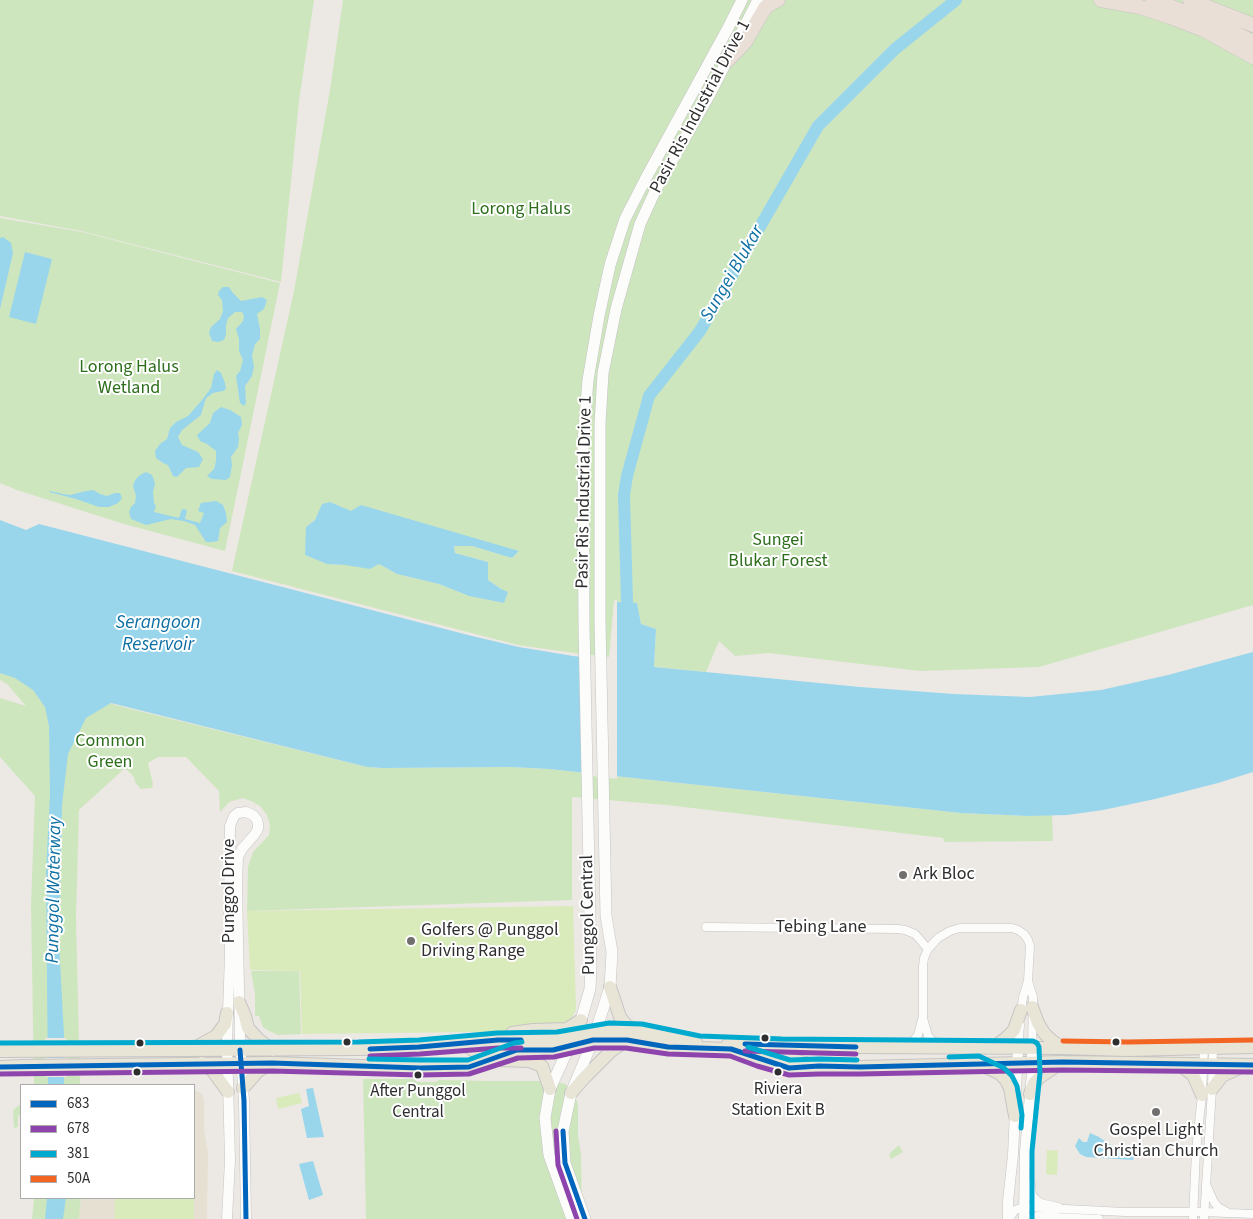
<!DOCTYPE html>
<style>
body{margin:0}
#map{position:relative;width:1253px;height:1219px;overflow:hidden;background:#ece8e4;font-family:"Source Sans 3",sans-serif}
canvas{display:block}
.legend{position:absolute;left:20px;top:1084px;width:175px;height:115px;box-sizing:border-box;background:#fff;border:1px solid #ababab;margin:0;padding:6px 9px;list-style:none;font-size:15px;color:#2e2e2e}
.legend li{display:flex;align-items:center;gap:10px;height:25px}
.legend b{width:25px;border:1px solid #ababab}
</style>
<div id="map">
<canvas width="1253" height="1219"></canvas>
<ul class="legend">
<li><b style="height:6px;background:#0065bd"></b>683</li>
<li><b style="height:6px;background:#8e44ad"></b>678</li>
<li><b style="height:6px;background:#00a9ce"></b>381</li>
<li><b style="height:6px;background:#f26522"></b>50A</li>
</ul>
</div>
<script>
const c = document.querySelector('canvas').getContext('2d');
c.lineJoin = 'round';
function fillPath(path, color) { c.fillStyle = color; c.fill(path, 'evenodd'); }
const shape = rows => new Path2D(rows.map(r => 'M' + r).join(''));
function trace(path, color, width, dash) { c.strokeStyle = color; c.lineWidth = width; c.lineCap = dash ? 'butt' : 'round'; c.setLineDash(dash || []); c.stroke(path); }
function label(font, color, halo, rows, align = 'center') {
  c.font = font + ' "Source Sans 3",sans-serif'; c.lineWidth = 4; c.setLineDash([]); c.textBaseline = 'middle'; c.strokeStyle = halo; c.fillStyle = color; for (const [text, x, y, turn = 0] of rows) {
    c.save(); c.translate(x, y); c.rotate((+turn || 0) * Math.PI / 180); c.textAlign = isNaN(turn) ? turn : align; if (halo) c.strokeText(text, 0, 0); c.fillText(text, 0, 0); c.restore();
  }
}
fillPath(shape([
 [194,1090,201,1093,204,1099,204,1131,208,1152,207,1219,79,1219,81,1198,194,1198]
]), '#e6e0d3');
fillPath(shape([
 [0,0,314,0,299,101,281,282,81,231,0,216],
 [343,0,1253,0,1253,605,1039,667,920,671,769,653,735,656,719,641,706,672,654,667,656,629,641,624,637,603,616,602,616,601,614,601,610,658,518,645,232,571,294,291,330,90],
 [330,502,351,511,519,551,512,558,472,546,454,546,455,553,488,562,488,580,501,589,504,603,469,596,439,584,397,574,379,564,345,565,327,564,306,555,306,527,315,520],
 [0,218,82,232,280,283,225,551,124,524,17,490,0,483],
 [0,673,127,708,367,767,382,768,511,767,549,769,961,813,1029,816,1052,815,1053,841,944,842,943,838,667,805,572,797,572,900,247,911,248,867,253,852,269,835,270,825,267,815,260,806,253,802,243,798,229,802,220,812,219,791,186,757,158,757,148,763,153,784,152,788,141,789,135,782,134,777,127,770,124,769,79,810,76,918,80,1085,34,1085,31,905,35,796,0,757,0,698,26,706,7,684,0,680],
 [251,971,299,971,301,1034,278,1035,267,1030,263,1027,259,1016,255,1016,255,994],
 [363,1079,414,1079,417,1082,436,1082,439,1080,489,1081,553,1081,565,1084,574,1092,578,1105,578,1135,581,1155,582,1219,366,1219],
 [21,1104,21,1114,18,1116,18,1127,14,1128,13,1110],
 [899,1145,903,1152,891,1159,889,1155,891,1152],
 [34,1198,81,1198,79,1219,32,1219]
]), '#cee6be');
fillPath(shape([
 [573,906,576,1010,568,1024,557,1031,302,1034,300,971,250,970,247,911],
 [299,1093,302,1103,278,1109,276,1098],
 [1047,1150,1058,1151,1057,1175,1046,1174],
 [115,1198,194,1198,194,1219,115,1219]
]), '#d9eabb');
fillPath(shape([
 [3,237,11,243,13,253,0,309,0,238],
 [25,252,52,259,36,324,9,317],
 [223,287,229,287,233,293,241,301,262,297,267,300,264,309,257,314,260,329,260,339,255,344,252,356,254,366,252,376,245,386,246,403,244,406,240,403,236,376,240,371,243,360,239,351,239,339,236,329,243,321,244,316,242,312,235,312,228,318,226,325,226,334,224,340,218,342,212,341,209,333,211,327,220,319,223,311,222,300,218,295,219,291],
 [217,370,221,373,225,383,226,389,223,391,213,393,206,398,201,415,182,430,178,437,182,445,198,452,203,459,199,467,186,468,177,477,173,476,168,465,163,463,156,458,155,451,160,444,167,439,170,428,176,422,188,416,202,400,211,388,214,374],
 [221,407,230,410,241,417,242,425,238,433,239,439,238,447,231,457,232,465,230,477,226,480,212,479,207,476,214,469,216,461,216,451,207,444,200,441,197,435,210,423,213,413],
 [146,472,152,475,155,483,153,492,154,503,156,506,154,512,179,518,182,509,187,510,185,519,200,523,204,513,198,511,201,503,216,501,223,505,226,513,227,522,220,528,218,541,212,542,206,542,195,525,184,521,171,519,146,525,131,519,129,512,131,507,135,503,136,496,133,486,135,480,140,475],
 [93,490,100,494,107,496,115,493,120,493,122,498,118,503,109,507,99,507,76,499,49,492,50,491,63,494,70,495,86,491],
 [330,502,351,511,361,505,519,551,512,558,472,546,454,546,455,553,488,562,488,580,501,589,508,592,504,603,469,596,439,584,397,574,379,564,370,569,345,565,327,564,305,555,306,527,315,520,322,504],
 [0,520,26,530,39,524,472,636,519,647,573,656,611,660,616,602,637,603,641,624,656,629,654,667,860,687,954,694,1030,697,1101,690,1168,675,1253,652,1253,772,1218,783,1155,799,1103,810,1067,815,1029,816,961,813,549,769,511,767,382,768,367,767,111,703,86,718,68,754,62,805,59,943,64,1035,64,1085,48,1085,46,871,50,795,49,726,45,707,33,690,15,678,0,673],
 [313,1088,324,1137,307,1138,301,1109,309,1106,306,1089],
 [1090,1133,1099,1137,1112,1146,1137,1147,1133,1160,1086,1157,1080,1154,1075,1146,1079,1138,1083,1142,1087,1142],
 [313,1161,323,1195,309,1200,299,1164],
 [47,1198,66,1198,63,1219,45,1219]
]), '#99d6ec');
fillPath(shape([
 [615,600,617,600,617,779,584,775,582,654,609,657,614,602],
 [45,1038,66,1038,67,1057,45,1056],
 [45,1058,67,1058,67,1077,46,1077]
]), '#ece8e4');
trace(shape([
 [627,602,624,495,627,476,649,396,700,331,818,126,895,49,956,0]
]), '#99d6ec', 12);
const minor = shape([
 [706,927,898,929,905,930,915,934,928,949],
 [1028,981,1033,997,1032,1048],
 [923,1018,928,1036,933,1041,942,1046],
 [905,1046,914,1040,918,1035,923,1016,923,966,924,958,928,949,938,938,950,931,960,928,1012,928,1018,930,1024,934,1028,940,1030,946,1028,981,1023,997,1021,1013],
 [1018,1048,1020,1025],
 [1206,1184,1214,1202,1218,1207,1227,1212],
 [1055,1217,1099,1219],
 [1009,1219,1015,1210,1024,1207,1125,1212,1204,1212,1253,1214],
 [1193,1219,1196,1151,1202,1095,1204,1048],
 [1204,1219,1212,1089,1213,1048]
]);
const tertiary = shape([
 [1030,1184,1031,1195,1035,1200,1040,1204,1058,1208],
 [227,1219,230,1160,227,1042,230,954,229,911,230,826,234,816,238,813,246,812,251,814,254,816,257,820,258,824,258,829,255,834,242,849,238,857,237,886,240,1041,244,1101,246,1219],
 [1008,1219,1008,1201,1013,1155,1018,1048],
 [1024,1219,1025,1151,1032,1073,1032,1048],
 [1031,1219,1037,1217,1055,1217]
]);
const secondary = shape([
 [572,1219,549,1155,545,1118,550,1089,581,1020,590,989,591,967,584,626,583,442,588,380,599,316,610,265,625,219,646,178,728,28,742,0],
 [585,1219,565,1163,563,1131,571,1093,593,1040,610,987,612,952,606,916,600,622,600,424,603,373,616,309,640,224,656,189,711,92,758,0]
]);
const primary = shape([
 [610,987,620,1017,627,1026,638,1030],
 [239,1002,245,1016,248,1028,259,1040,273,1050],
 [1032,1007,1038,1023,1044,1033,1051,1040,1063,1048],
 [512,1033,533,1030,567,1029,581,1020],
 [728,1044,850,1047,1063,1048,1128,1050,1253,1047],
 [468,1047,473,1050,507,1050],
 [994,1047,1005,1039,1014,1030,1021,1010],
 [191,1050,216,1036,225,1024,227,1013],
 [0,1051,358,1049,419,1047,467,1043,498,1040,558,1039,609,1030,641,1031,696,1042],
 [758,1051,809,1064],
 [498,1060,529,1061,542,1066,550,1089],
 [202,1063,212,1070,228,1092],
 [1179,1064,1193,1075,1202,1095],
 [981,1065,999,1073,1006,1080,1010,1088,1015,1116],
 [0,1067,24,1066,272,1063,420,1068,469,1067,517,1050,553,1050,593,1040,627,1040,668,1047,731,1049,759,1059,789,1068,819,1066,860,1067,1062,1062,1253,1065],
 [243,1088,258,1071,272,1063],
 [1212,1089,1222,1076,1241,1067],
 [571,1093,585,1077,611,1051,627,1040],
 [1030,1094,1034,1083,1040,1077,1062,1062]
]);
const motorway = shape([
 [1101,0,1140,7,1170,17,1204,30,1253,57],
 [1153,0,1220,25,1253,42],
 [1190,0,1253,25],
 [727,61,745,42,765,8,771,3,778,0]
]);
trace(minor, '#c5c4c5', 9);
trace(tertiary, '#c5c4c5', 11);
trace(secondary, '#c5c4c5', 12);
trace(primary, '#c6c5c4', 14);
trace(motorway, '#c6c5c4', 15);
trace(minor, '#fcfcfb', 8);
trace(tertiary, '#fcfcfb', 10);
trace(secondary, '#fcfcfb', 11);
trace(primary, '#e8e4d6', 12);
trace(motorway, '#eadfd6', 14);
trace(shape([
 [745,1044,856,1047],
 [370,1049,419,1047,498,1040,521,1040],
 [240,1050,244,1101,246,1219],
 [0,1067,272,1063,420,1068,469,1067,517,1050,553,1050,593,1040,627,1040,668,1047,731,1049,789,1068,819,1066,860,1067,1062,1062,1253,1065],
 [563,1131,565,1163,585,1219]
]), '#0065bd', 5);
trace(shape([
 [745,1051,856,1054],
 [370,1056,420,1054,498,1048,521,1048],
 [0,1074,272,1071,420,1075,469,1074,518,1058,554,1057,594,1048,626,1048,668,1054,730,1056,757,1066,789,1075,819,1074,860,1074,1062,1070,1253,1072],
 [556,1131,558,1165,577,1219]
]), '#8e44ad', 5);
trace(shape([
 [0,1043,358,1042,419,1040,497,1033,557,1032,609,1023,642,1024,700,1036,782,1039,1033,1041,1037,1043,1039,1047,1040,1073,1032,1151,1032,1219],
 [748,1047,790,1060,819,1059,857,1060],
 [949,1057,979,1056,1004,1068,1012,1076,1017,1086,1022,1115,1021,1128],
 [369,1059,420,1060,468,1060,514,1043,522,1042]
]), '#00a9ce', 5);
trace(shape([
 [1063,1041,1128,1042,1253,1040]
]), '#f26522', 5);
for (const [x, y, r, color] of [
 [903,875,5,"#706f6e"],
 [411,941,5,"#706f6e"],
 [765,1038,4.5,"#2e2e2e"],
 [347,1042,4.5,"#2e2e2e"],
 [1116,1042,4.5,"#2e2e2e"],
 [140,1043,4.5,"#2e2e2e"],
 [137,1072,4.5,"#2e2e2e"],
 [778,1072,4.5,"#2e2e2e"],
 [418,1075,4.5,"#2e2e2e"],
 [1156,1112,5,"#706f6e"]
]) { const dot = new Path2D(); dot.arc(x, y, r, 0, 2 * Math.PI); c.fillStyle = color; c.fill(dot); trace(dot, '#fff', 2); }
label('17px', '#2e2e2e', '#fff', [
 ["Riviera",778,1090],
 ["Station Exit B",778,1111],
 ["After Punggol",418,1092],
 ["Central",418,1113]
]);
label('18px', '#2e2e2e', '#fff', [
 ["Pasir Ris Industrial Drive 1",701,107,-62],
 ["Pasir Ris Industrial Drive 1",585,492,-89],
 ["Punggol Drive",230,891,-90],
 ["Punggol Central",589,915,-91],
 ["Tebing Lane",821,928]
]);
label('18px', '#2c6e1b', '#fff', [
 ["Lorong Halus",521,210],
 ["Lorong Halus",129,368],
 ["Wetland",129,389],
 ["Sungei",778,541],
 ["Blukar Forest",778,562],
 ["Common",110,742],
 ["Green",110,763]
]);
label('18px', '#2e2e2e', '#fff', [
 ["Ark Bloc",913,875],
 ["Golfers @ Punggol",421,931],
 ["Driving Range",421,952],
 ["Gospel Light",1156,1131,"center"],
 ["Christian Church",1156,1152,"center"]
], 'left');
label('italic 19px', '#0d6fa3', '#fff', [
 ["Sungei Blukar",733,274,-60],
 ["Serangoon",158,624],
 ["Reservoir",158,646],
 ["Punggol Waterway",55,890,-89]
]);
</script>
